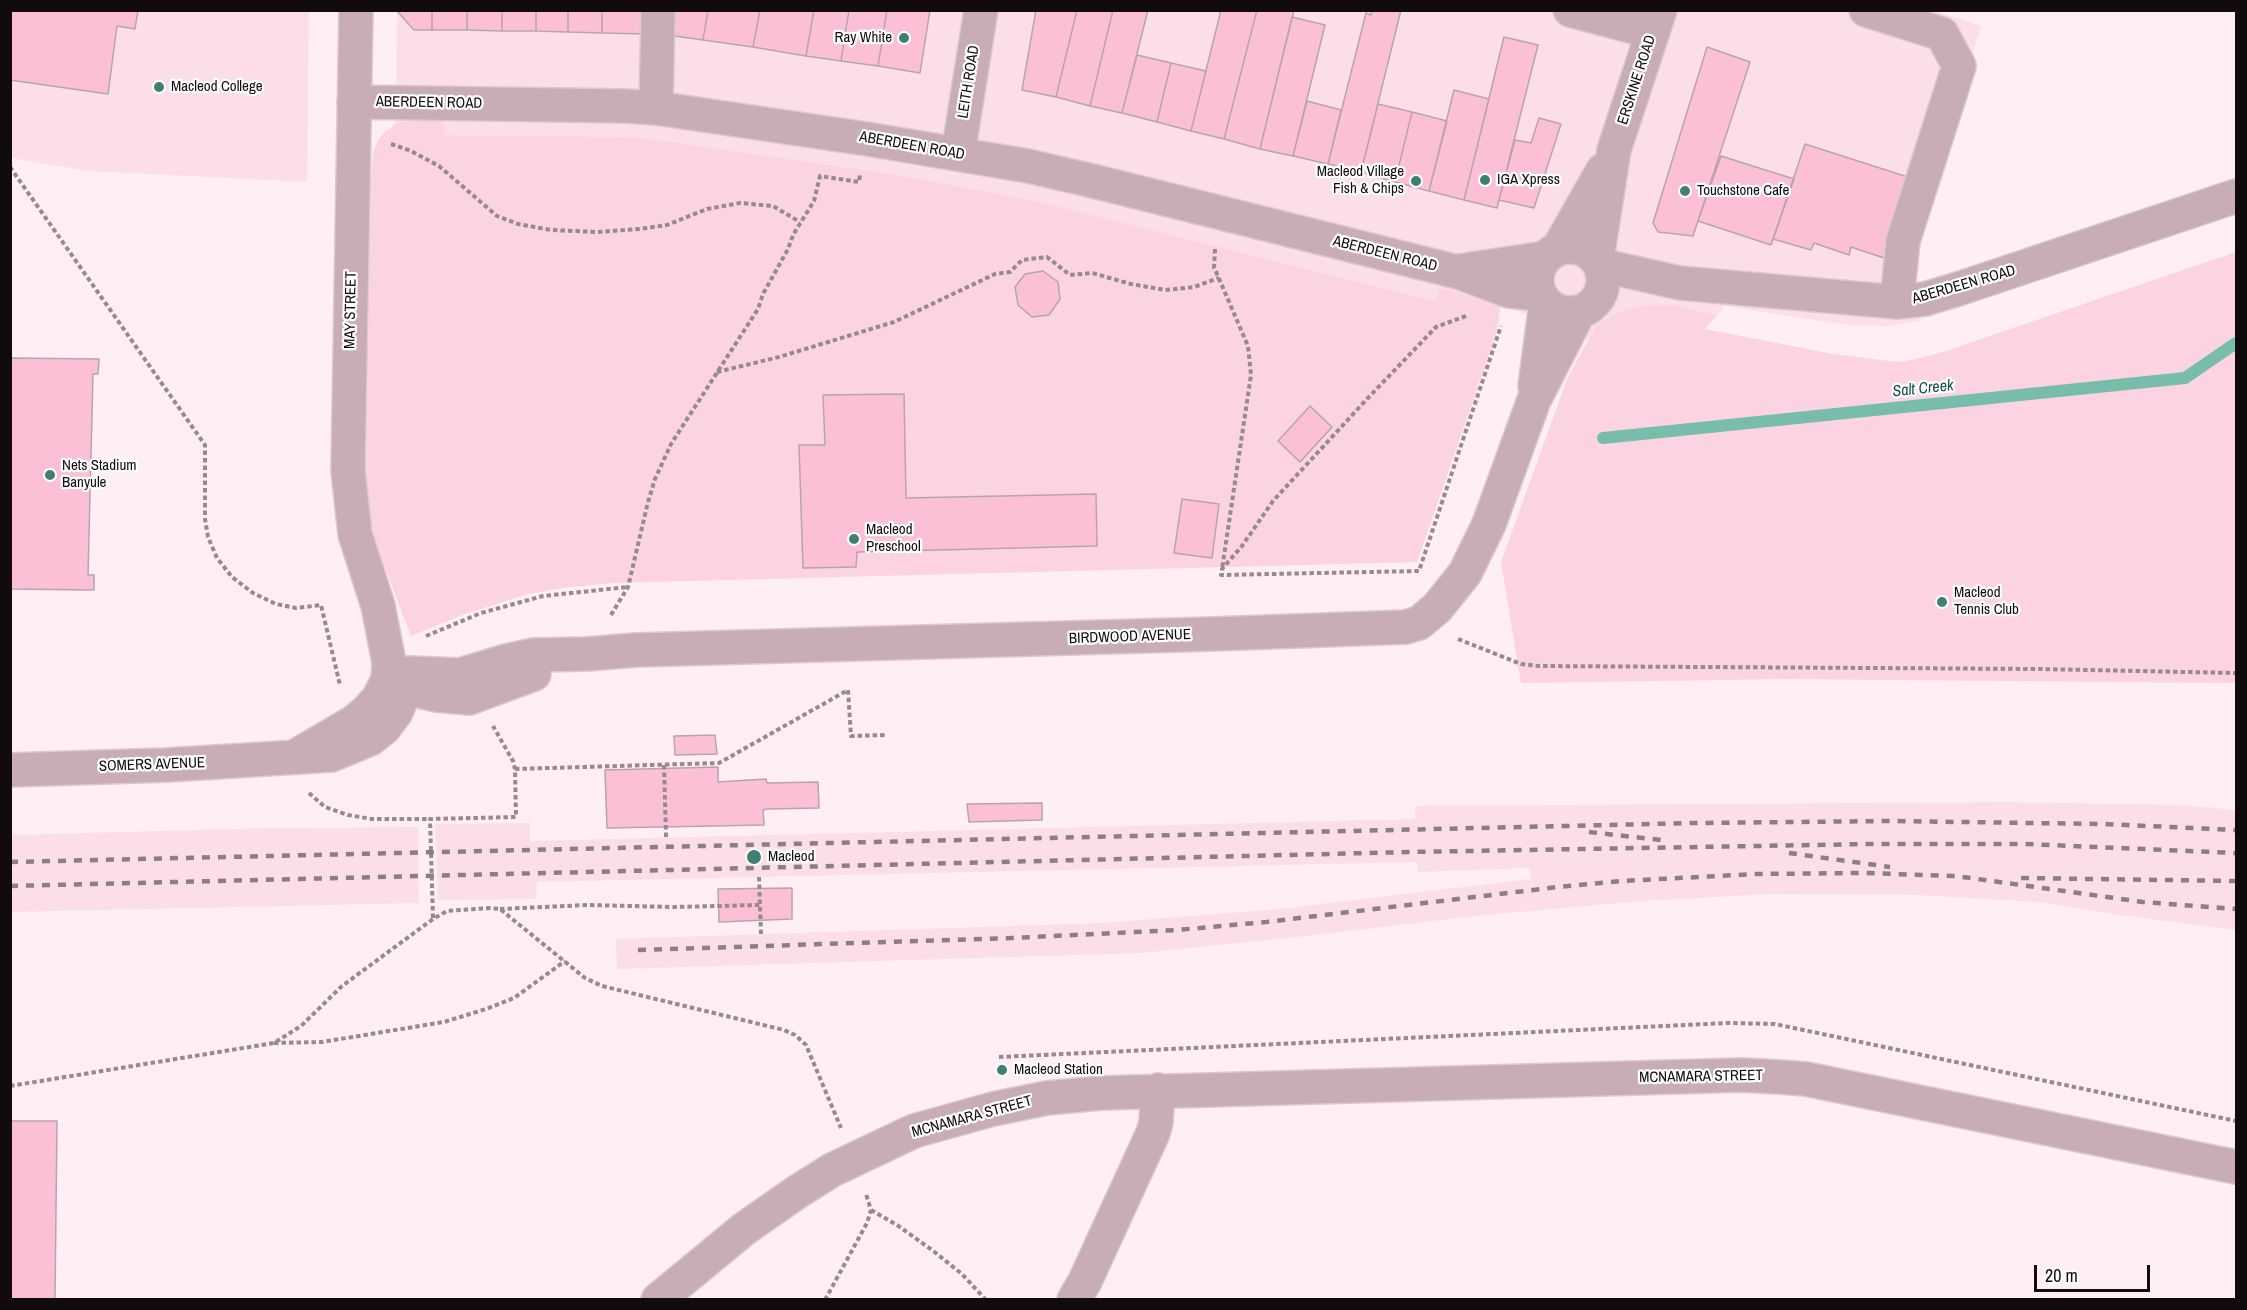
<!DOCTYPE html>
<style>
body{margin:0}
#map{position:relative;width:2247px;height:1310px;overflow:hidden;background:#ffeef4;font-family:"Archivo Narrow",sans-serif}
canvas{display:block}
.frame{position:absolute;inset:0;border:12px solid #110b0d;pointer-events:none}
.scale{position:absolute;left:2034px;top:1265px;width:116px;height:27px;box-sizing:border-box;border:3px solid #110b0d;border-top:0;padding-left:8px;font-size:18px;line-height:21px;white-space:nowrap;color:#110b0d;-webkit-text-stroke:4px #fff;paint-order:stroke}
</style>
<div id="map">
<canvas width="2247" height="1310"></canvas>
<div class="frame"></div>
<div class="scale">20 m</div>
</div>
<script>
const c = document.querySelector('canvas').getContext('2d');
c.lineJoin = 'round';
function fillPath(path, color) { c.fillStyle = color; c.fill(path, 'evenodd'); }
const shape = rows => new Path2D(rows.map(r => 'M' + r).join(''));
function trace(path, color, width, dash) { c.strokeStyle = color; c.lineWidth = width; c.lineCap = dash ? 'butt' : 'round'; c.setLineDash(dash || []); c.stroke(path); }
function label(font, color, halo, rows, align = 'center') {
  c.font = font + ' "Archivo Narrow",sans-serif'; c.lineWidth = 4.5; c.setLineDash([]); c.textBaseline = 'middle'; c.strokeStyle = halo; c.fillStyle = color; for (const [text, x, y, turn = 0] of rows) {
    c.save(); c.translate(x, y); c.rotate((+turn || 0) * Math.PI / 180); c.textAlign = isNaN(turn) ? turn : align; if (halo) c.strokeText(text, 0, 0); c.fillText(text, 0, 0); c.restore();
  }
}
fillPath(shape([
 [1933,10,1981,26,1910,247,1921,321,1888,326,1847,325,1725,306,1717,315,1675,305,1596,328,1588,340,1501,304,1440,288,1437,301,1037,201,892,174,637,137,445,135,396,124,397,11],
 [10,11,309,11,307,182,90,171,11,158],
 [2007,802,2179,805,2236,810,2236,930,2120,915,2039,902,1917,895,1772,894,1641,901,1475,916,1306,936,1141,953,617,969,616,939,1102,923,1280,909,1531,879,1529,868,1418,872,1417,862,537,882,536,899,438,900,435,824,530,823,530,841,1415,819,1415,806],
 [418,827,419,903,11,912,11,835,272,828]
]), '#fcdee9');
fillPath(shape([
 [409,121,443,121,445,135,637,137,892,174,1037,201,1436,301,1440,288,1501,304,1496,334,1417,562,611,583,562,588,528,594,462,615,411,636,377,547,369,515,366,486,371,183,373,154,378,140,385,132,396,124],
 [2236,252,2236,683,1785,679,1521,683,1501,562,1568,377,1595,328,1608,318,1625,309,1649,305,1675,305,1717,315,1705,329,1833,354,1897,362,1912,360,1943,352]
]), '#fbd3e1');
trace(shape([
 [1603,438,2185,378,2236,343]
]), '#78bcac', 12);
const building = shape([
 [10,10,138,10,135,29,117,26,108,94,10,80,10,10],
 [432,10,432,30,414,30,397,11,432,10],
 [432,10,467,10,467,30,432,30,432,10],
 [467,10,502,10,502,31,467,30,467,10],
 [502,10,536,10,536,31,502,31,502,10],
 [536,10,568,10,568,32,536,31,536,10],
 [568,10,602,10,602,33,568,32,568,10],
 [602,10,648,10,647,34,602,33,602,10],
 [669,10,708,10,703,40,668,35,669,10],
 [708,10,760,10,753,47,703,40,708,10],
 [760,10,814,10,806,56,753,47,760,10],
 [814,10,849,10,841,61,806,56,814,10],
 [849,10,887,10,878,66,841,61,849,10],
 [887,10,930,10,920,73,878,66,887,10],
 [1036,10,1077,10,1056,97,1022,90,1036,10],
 [1077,10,1113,10,1090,106,1056,97,1077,10],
 [1113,10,1148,10,1122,113,1090,106,1113,10],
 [1221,10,1257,10,1224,139,1191,131,1221,10],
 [1257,10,1294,10,1260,149,1224,139,1257,10],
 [1372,10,1401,10,1361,172,1328,164,1366,13,1371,15,1372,10],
 [1292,17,1325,25,1293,156,1260,149,1292,17],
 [1504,37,1538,45,1497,208,1464,200,1504,37],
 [1707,47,1750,62,1693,236,1658,232,1653,223,1707,47],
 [1137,55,1171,63,1157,122,1122,113,1137,55],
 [1171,63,1206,71,1191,131,1157,122,1171,63],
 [1454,90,1489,99,1464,200,1429,191,1454,90],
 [1307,101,1341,110,1328,164,1293,156,1307,101],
 [1378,104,1412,112,1395,182,1361,172,1378,104],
 [1412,112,1447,121,1429,191,1395,182,1412,112],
 [1539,118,1561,124,1534,208,1499,200,1515,140,1531,143,1539,118],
 [1805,144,1914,179,1887,259,1851,247,1849,255,1814,243,1811,250,1773,239,1805,144],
 [1721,156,1794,179,1771,245,1698,221,1721,156],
 [1043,271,1058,282,1060,299,1049,315,1032,317,1018,305,1015,287,1025,274,1043,271],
 [10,358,99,359,98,374,93,374,88,575,94,575,94,590,10,589,10,358],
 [904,394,906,498,1096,494,1097,546,857,552,856,567,803,568,799,445,825,445,823,395,904,394],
 [1310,406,1332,427,1300,462,1278,441,1310,406],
 [1182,499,1219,504,1212,558,1174,553,1182,499],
 [715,735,717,754,675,755,674,736,715,735],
 [718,767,718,782,766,779,767,783,818,782,819,808,767,809,763,810,764,825,607,828,605,770,718,767],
 [1042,803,1042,820,969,822,967,804,1042,803],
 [792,888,792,919,719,922,718,889,792,888],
 [10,1121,57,1121,55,1300,10,1300,10,1121]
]);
fillPath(building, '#fbc0d6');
trace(building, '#b8a4ab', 1.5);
const minor = shape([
 [1570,10,1653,32],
 [1866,10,1942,34,1959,66,1903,241,1897,302],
 [354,102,625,106,656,108,867,139,1028,166,1097,182,1458,272,1509,291,1540,294],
 [656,108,658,10],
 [958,154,981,10],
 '1537 280a33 33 0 1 1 66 0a33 33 0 1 1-66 0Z',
 [1558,249,1603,170],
 [1597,259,1614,150,1660,10],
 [1600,265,1680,283,1897,302,1925,299,1961,288,2236,196],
 [1459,271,1545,258],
 [1535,386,1546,303],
 [388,680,409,673,460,675,506,661,533,655,587,654,636,650,1213,634,1406,627,1419,623,1437,608,1465,573,1489,524,1534,400,1579,312],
 [423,692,436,695,469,698,534,674],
 [294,757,354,722,366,712,378,699,388,680,389,662,378,606,355,534,348,471,356,10],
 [10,770,167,765,331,755,370,739,384,728,396,712,407,686],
 [658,1300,744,1229,797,1192,832,1170,914,1131,993,1109,1047,1098,1101,1093,1742,1075,1779,1077,1806,1079,2236,1167],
 [1074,1300,1085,1281,1153,1133,1156,1122,1158,1090]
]);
trace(minor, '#d9cacf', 36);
trace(shape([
 [391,144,411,151,439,166,497,216,518,224,551,230,597,232,640,229,667,225,707,209,740,203,773,206,800,222],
 [10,167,205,445,205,519,208,537,217,558,232,577,253,593,276,604,296,608,321,605,340,685],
 [1215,249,1214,267,1248,346,1251,375,1222,569],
 [1466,316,1436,327,1367,399,1273,501,1242,546,1222,569,1221,575,1419,571,1501,326],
 [717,372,779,357,894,322,995,274,1010,272,1022,260,1047,257,1070,275,1092,273,1131,284,1165,290,1194,287,1219,278],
 [611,615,628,587,648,502,655,479,671,444,758,309,763,294,788,249,793,235,814,201,820,176,859,182,860,175],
 [426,636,481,613,543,596,628,587],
 [1458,639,1521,664,1539,666,2038,669,2236,673],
 [664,765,666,837],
 [515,769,719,763,848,690,851,736,885,735],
 [309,793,325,807,348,815,372,819,430,819],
 [759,877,761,934],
 [500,909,587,905,674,907,760,905],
 [433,918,430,819,516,817,515,769,513,761,493,726],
 [274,1043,322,1042,444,1022,486,1009,514,998,565,961],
 [999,1057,1728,1023,1775,1024,2236,1121],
 [10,1086,274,1043,301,1026,342,986,433,919,447,911,489,908,500,909,585,978,602,986,784,1030,795,1035,806,1045,841,1128],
 [871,1210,897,1225,932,1250,962,1274,986,1300],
 [825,1300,867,1223,871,1210,866,1194]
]), '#968a8f', 4, [4.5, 3]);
trace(minor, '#c8adb7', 33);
trace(shape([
 [1589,832,1661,840],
 [1789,853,1890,867],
 [10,862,1694,823,1889,821,2104,824,2236,830],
 [2021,878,2236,881],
 [10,886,1410,852,1870,844,2026,844,2236,853],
 [638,950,1012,938,1177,930,1266,922,1558,887,1622,881,1757,874,1864,873,1956,876,2143,902,2236,909]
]), '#8a7f83', 4.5, [8, 8]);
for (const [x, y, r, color] of [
 [904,38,6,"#3e8072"],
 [159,87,6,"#3e8072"],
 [1485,180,6,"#3e8072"],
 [1416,181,6,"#3e8072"],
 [1685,191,6,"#3e8072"],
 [50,475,6,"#3e8072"],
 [854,539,6,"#3e8072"],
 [1942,602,6,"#3e8072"],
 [754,857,8,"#3e8072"],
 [1002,1070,6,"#3e8072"]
]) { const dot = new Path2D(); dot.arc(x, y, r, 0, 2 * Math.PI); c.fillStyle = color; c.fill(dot); trace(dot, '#fff', 2); }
label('15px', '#110b0d', '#fff', [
 ["Ray White",892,38,"right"],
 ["Macleod College",171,87],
 ["Macleod Village",1404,172,"right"],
 ["Fish & Chips",1404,189,"right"],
 ["IGA Xpress",1497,180],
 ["Touchstone Cafe",1697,191],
 ["Nets Stadium",62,466],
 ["Banyule",62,483],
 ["Macleod",866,530],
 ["Preschool",866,547],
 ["Macleod",1954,593],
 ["Tennis Club",1954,610],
 ["Macleod",768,857],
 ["Macleod Station",1014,1070]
], 'left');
label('15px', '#110b0d', '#fff', [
 ["ERSKINE ROAD",1637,80,-72],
 ["LEITH ROAD",969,82,-81],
 ["ABERDEEN ROAD",429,103,1],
 ["ABERDEEN ROAD",912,146,10],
 ["ABERDEEN ROAD",1385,254,14],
 ["ABERDEEN ROAD",1964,285,-16],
 ["MAY STREET",351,310,-89],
 ["BIRDWOOD AVENUE",1130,637,-2],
 ["SOMERS AVENUE",152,765,-2],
 ["MCNAMARA STREET",1701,1077,-1],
 ["MCNAMARA STREET",972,1117,-15]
]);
label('italic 16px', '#175045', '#fff', [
 ["Salt Creek",1923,389,-6]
]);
</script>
